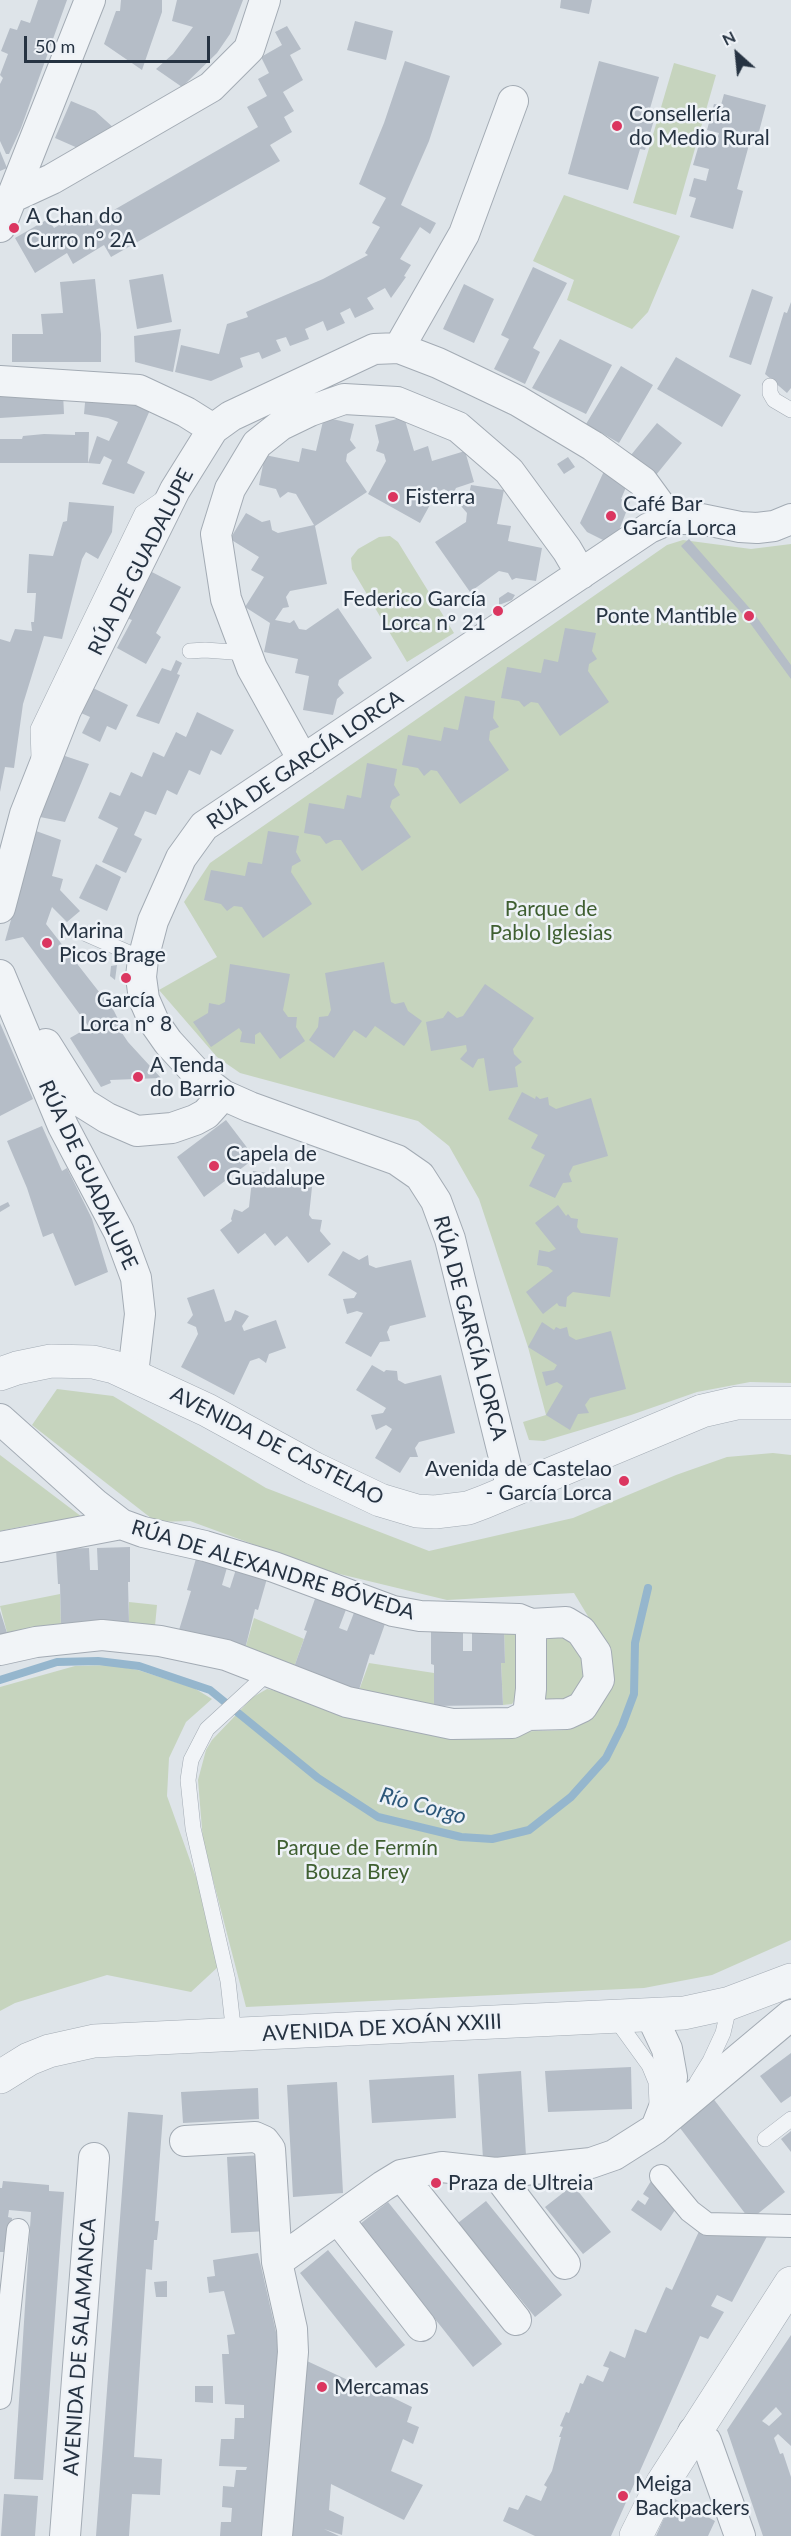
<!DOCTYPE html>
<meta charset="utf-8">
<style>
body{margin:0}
#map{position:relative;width:791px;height:2536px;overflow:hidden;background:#dee4e9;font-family:Lato,sans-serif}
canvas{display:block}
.north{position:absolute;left:707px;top:24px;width:60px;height:60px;-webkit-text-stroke:4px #eef2f7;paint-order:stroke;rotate:333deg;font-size:16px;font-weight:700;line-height:24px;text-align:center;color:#263342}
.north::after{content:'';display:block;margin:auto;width:21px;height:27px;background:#263342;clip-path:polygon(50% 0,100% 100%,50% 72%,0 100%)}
.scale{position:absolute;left:24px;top:36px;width:186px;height:27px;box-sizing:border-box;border:3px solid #263342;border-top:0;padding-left:8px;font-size:18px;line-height:21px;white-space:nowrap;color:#263342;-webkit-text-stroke:4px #eef2f7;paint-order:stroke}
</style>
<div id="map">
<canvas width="791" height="2536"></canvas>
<div class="north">N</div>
<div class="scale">50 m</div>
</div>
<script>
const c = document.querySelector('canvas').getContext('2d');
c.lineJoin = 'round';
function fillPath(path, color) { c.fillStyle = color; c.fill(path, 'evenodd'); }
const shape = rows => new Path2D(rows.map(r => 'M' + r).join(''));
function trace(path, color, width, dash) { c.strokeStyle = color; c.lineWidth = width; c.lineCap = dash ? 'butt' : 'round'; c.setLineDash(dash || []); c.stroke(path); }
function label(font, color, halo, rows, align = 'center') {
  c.font = font + ' Lato,sans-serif'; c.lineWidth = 5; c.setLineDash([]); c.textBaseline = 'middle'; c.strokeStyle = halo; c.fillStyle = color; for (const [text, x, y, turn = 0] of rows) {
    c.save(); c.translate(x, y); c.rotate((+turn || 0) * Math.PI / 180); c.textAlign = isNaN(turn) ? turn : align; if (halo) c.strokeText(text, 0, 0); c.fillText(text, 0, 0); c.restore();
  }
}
fillPath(shape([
 [674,63,716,75,676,215,633,203],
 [564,195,680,236,648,312,632,329,567,300,574,280,533,261],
 [390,536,398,542,454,633,407,662,352,569,351,558,358,549,379,537],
 [683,540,751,549,791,544,791,1383,750,1382,697,1392,631,1415,544,1441,529,1440,523,1422,546,1415,528,1347,479,1199,449,1146,418,1121,240,1073,217,1057,159,990,217,957,184,902,210,863,667,545],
 [57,1389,113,1396,266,1488,429,1551,573,1518,676,1475,727,1457,773,1453,791,1455,791,1940,712,1975,644,1988,246,2007,203,1841,198,1780,206,1750,212,1740,253,1697,267,1689,478,1733,567,1730,580,1724,594,1713,604,1701,610,1687,595,1628,574,1593,447,1600,323,1570,190,1521,156,1522,32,1425],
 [0,1455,86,1520,34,1524,0,1531],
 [60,1594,61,1626,8,1636,0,1606],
 [129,1602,157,1605,155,1626,129,1623],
 [254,1618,304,1639,293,1670,245,1649],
 [504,1628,514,1631,516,1639,516,1698,512,1704,503,1705,501,1663,505,1663],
 [564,1635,590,1661,582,1695,539,1705,539,1636],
 [369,1663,434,1673,434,1706,358,1693],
 [109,1665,138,1670,194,1688,212,1699,186,1722,169,1758,167,1796,206,1905,219,1966,191,1992,107,1975,15,2003,0,2011,0,1687,75,1666]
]), '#c6d4be');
trace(shape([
 [0,1680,57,1662,98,1661,139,1666,210,1690,318,1778,378,1817,461,1837,492,1839,529,1830,571,1797,606,1758,622,1726,634,1694,635,1643,648,1588]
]), '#95b6cd', 8);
fillPath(shape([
 [38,0,67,0,21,128,9,154,6,154,0,141,0,84,3,78,0,75,8,54,1,51,10,28,17,30,21,20,30,23],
 [121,0,162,0,162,12,142,70,104,44,116,11,120,11],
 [177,0,243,0,230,34,217,53,182,87,156,69,173,54,193,27,172,21],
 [561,0,592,0,589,14,560,8],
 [355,21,393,31,386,60,347,50],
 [287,26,301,49,290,55,303,80,283,92,294,111,284,117,292,132,270,145,280,161,111,257,104,245,73,264,67,253,35,273,15,238,48,219,54,228,85,210,93,222,258,127,247,107,267,96,258,79,269,73,261,57,282,45,275,32],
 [405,61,450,76,429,141,401,205,436,223,430,234,420,227,400,259,411,265,404,276,406,277,391,298,385,288,367,298,374,309,355,318,350,308,340,313,345,323,327,331,323,321,305,329,309,339,290,346,286,337,276,340,281,351,262,359,259,352,240,358,243,367,211,381,175,372,181,345,219,354,227,324,248,317,246,312,323,279,368,255,365,253,380,227,372,223,386,198,359,184,384,123],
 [599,61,659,77,647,119,654,120,645,150,640,149,628,190,568,174],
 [724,94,766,105,756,143,750,141,737,189,743,191,733,229,690,217,696,198,689,196,694,178,706,181,709,169,693,165,700,141,715,146,719,133,707,130,714,104,721,105],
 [71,101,95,111,115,129,80,149,55,138],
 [0,151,7,168,0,171],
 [533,267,567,283,533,348,540,352,525,384,494,369,509,339,501,335],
 [163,274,172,322,137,329,129,280],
 [95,279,101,334,101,362,12,362,12,334,43,334,41,314,63,313,60,282],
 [464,284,494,299,474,343,443,329],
 [752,289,773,297,751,365,729,357],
 [791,302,791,388,787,393,765,374,784,312,787,313],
 [181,329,173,372,135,362,134,336],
 [560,339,612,365,586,414,532,388],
 [676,357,741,395,722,427,657,389],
 [621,366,653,385,619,443,586,424],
 [86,392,113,397,150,410,127,463,145,472,134,494,102,484,112,460,104,456,100,464,88,463,97,436,109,441,118,422,108,418,84,414],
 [63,393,64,414,0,418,0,396],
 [324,417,354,424,350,440,356,448,347,454,346,461,367,492,315,526,327,584,290,591,286,597,289,607,283,608,275,620,290,623,294,620,299,629,306,630,338,608,372,658,339,680,338,685,344,693,337,699,333,715,303,710,309,676,295,673,298,659,264,652,270,623,245,607,264,577,251,570,259,557,230,539,246,513,262,522,270,520,272,530,278,533,314,525,296,494,288,492,280,498,276,489,259,485,265,455,299,462,302,448,316,451],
 [404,417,414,451,428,446,432,461,465,451,474,482,456,488,453,494,444,489,437,492,420,523,368,494,386,461,384,454,376,451,379,442,375,425],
 [657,423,682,443,656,475,631,455],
 [75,432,89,432,88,463,0,463,0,439,22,439,23,436,44,434,75,435],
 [568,457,575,467,564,474,557,464],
 [605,469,627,485,621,499,630,502,618,533,605,541,587,532,580,523],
 [471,485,504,490,497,524,511,526,508,541,542,548,536,581,516,578,512,580,508,573,499,571,470,592,435,542,466,522,467,513,461,506,467,503],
 [69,502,114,506,112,532,98,559,86,552,82,559,62,639,44,636,23,704,14,768,5,767,0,792,0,639,10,642,15,629,32,631,31,622,34,622,36,593,27,593,29,554,53,556,63,522,67,521],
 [689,539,753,612,791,665,791,679,747,619,681,546],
 [148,570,181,587,156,633,161,637,146,664,117,648,132,620,124,617],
 [508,592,515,595,512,600,499,605,499,598],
 [565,628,596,633,592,651,597,659,589,664,588,671,609,702,560,736,538,703,531,702,524,707,519,701,501,698,507,667,541,673,544,659,558,662],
 [176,660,182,663,177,674,180,675,159,724,136,716,162,668,171,671],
 [93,688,128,705,116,730,107,726,100,742,82,733,90,717,81,713],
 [465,696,495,701,493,718,499,727,490,731,489,740,509,770,460,804,437,771,431,770,424,776,418,768,402,765,408,735,441,741,444,727,458,730],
 [197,712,234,730,221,755,211,750,200,775,189,770,177,795,167,790,156,815,145,811,134,835,142,839,126,873,102,862,118,828,98,818,110,792,120,796,131,772,142,777,153,752,164,757,176,732,186,737],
 [59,754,89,764,65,822,40,817],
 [367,763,397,769,394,785,400,795,392,800,390,807,411,837,362,871,341,840,334,840,326,844,320,836,304,833,309,803,344,809,347,795,361,798],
 [36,831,61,840,52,876,63,879,60,890,80,911,67,922,52,907,46,924,114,1011,121,1025,118,1027,128,1042,161,1078,110,1080,111,1083,101,1087,70,1038,89,1027,23,937,5,941],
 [268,831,299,836,296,852,301,861,292,866,291,872,312,904,263,938,242,907,234,906,227,911,221,904,204,900,211,870,245,876,248,862,262,864],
 [96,864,121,877,107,911,79,898],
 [384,962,391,1002,395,1004,404,1002,408,1011,422,1021,404,1046,375,1026,366,1038,354,1030,334,1058,309,1040,318,1027,319,1017,328,1016,331,1010,325,973],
 [230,964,290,974,283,1010,288,1017,297,1017,296,1027,305,1041,280,1059,260,1032,255,1035,255,1044,240,1042,242,1032,239,1028,211,1047,193,1022,208,1013,209,1003,219,1005,225,1002],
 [117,965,115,980,110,976,111,966],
 [485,984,534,1018,513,1049,514,1054,522,1062,515,1067,518,1087,489,1091,484,1058,478,1059,473,1068,460,1059,467,1051,466,1045,431,1051,426,1022,443,1018,448,1011,457,1018,463,1016],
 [0,1023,33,1099,0,1116],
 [522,1092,535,1099,536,1096,540,1099,548,1097,549,1105,556,1109,591,1098,608,1156,573,1166,569,1174,572,1182,563,1183,555,1198,529,1186,545,1155,531,1148,538,1135,508,1119],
 [226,1120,255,1158,204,1197,177,1157],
 [42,1126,62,1171,67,1168,92,1219,108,1272,75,1286,53,1233,43,1237,27,1188,7,1141],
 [253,1171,313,1178,309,1215,312,1219,322,1220,320,1231,331,1244,308,1263,287,1236,275,1246,265,1233,238,1254,220,1230,232,1221,231,1219,234,1209,242,1212,249,1207],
 [8,1202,10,1206,0,1212,0,1206],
 [558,1205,566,1216,568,1214,571,1218,578,1219,577,1227,581,1233,618,1238,610,1297,573,1292,567,1297,566,1307,559,1306,557,1303,543,1314,526,1292,553,1271,548,1267,537,1265,539,1250,549,1252,556,1249,535,1223],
 [343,1251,359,1260,368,1255,369,1265,376,1268,411,1260,426,1317,390,1326,387,1332,390,1341,380,1342,371,1357,345,1343,363,1313,357,1311,347,1314,343,1299,354,1298,357,1293,328,1275],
 [214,1289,225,1322,231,1320,235,1310,249,1316,242,1326,244,1331,276,1320,286,1348,269,1354,266,1363,259,1358,250,1361,234,1395,181,1367,198,1334,196,1327,187,1323,193,1315,187,1298],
 [542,1322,554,1330,556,1327,560,1329,567,1327,569,1336,576,1340,611,1331,626,1389,590,1398,585,1405,589,1413,578,1414,570,1430,546,1415,563,1386,557,1382,546,1386,542,1372,554,1370,557,1365,528,1347],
 [372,1365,384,1372,386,1370,397,1371,398,1380,405,1384,441,1375,455,1433,419,1442,415,1448,418,1457,410,1457,400,1473,375,1458,392,1429,386,1425,376,1430,371,1415,383,1413,386,1408,356,1390],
 [130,1547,130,1582,128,1582,129,1623,61,1626,60,1584,58,1584,56,1549,89,1548,90,1570,98,1570,97,1548],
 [197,1555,228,1564,222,1585,230,1588,237,1566,268,1575,258,1610,255,1609,245,1649,179,1630,191,1591,187,1590],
 [316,1596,347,1607,339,1628,347,1631,355,1610,386,1621,374,1655,370,1654,358,1693,293,1670,307,1631,304,1630],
 [0,1611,8,1636,0,1638],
 [431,1628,463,1628,463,1651,472,1651,472,1629,504,1628,505,1663,501,1663,503,1705,434,1706,434,1665,431,1664],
 [791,2053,791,2096,781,2103,760,2076],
 [631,2067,632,2109,548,2112,545,2071],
 [521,2071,526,2156,483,2159,478,2074],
 [454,2075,456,2118,372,2123,369,2080],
 [337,2082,343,2193,293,2197,287,2085],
 [258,2088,259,2119,183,2123,181,2092],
 [712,2097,785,2192,750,2220,677,2124],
 [128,2112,163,2115,155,2221,159,2221,157,2240,154,2240,152,2270,146,2269,134,2457,162,2459,160,2495,132,2494,129,2536,96,2536],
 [791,2131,791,2152,781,2139],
 [264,2155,268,2231,231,2233,227,2157],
 [654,2176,679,2204,661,2231,631,2210,638,2200,645,2205,649,2198,643,2194],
 [3,2181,49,2185,49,2191,64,2192,43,2480,14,2479,31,2212,9,2210,8,2217,12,2218,9,2252,0,2252,0,2188,2,2188],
 [573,2185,611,2232,583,2254,545,2207],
 [486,2201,562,2295,535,2317,458,2223],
 [388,2202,502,2344,473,2367,360,2224],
 [701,2227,772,2227,732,2302,717,2295,711,2306,724,2312,708,2339,700,2336,611,2536,535,2536,503,2521,509,2507,518,2510,526,2495,541,2501,547,2487,544,2485,552,2471,561,2437,559,2437,563,2427,560,2426,566,2412,569,2413,580,2383,583,2384,587,2375,603,2382,609,2368,603,2366,610,2351,625,2358,635,2329,646,2333,666,2287,672,2290],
 [328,2250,405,2345,376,2368,300,2273],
 [258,2253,281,2354,270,2536,220,2536,221,2522,231,2522,232,2508,222,2507,223,2486,234,2487,236,2470,246,2470,247,2467,219,2466,221,2439,234,2439,235,2418,244,2418,244,2405,225,2404,222,2354,229,2354,227,2335,235,2334,224,2291,209,2293,207,2277,215,2276,213,2260],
 [167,2281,167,2297,156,2297,154,2282],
 [791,2335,791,2446,778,2434,774,2438,780,2454,783,2453,791,2477,791,2536,763,2536,727,2430],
 [776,2407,782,2414,769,2426,762,2421],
 [307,2361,365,2388,367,2385,412,2407,407,2422,419,2427,413,2444,403,2439,391,2471,423,2485,404,2520,331,2484,329,2510,344,2517,342,2535,324,2529,339,2536,288,2536],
 [195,2386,213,2386,213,2403,195,2402],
 [4,2494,38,2496,35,2536,1,2536],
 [673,2498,715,2521,708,2536,656,2536]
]), '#b5bdc7');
const service = shape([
 [770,386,770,393,774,400,791,410],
 [190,651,205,650,246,653],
 [39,758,38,729,86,629,142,513,165,497],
 [84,933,143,959],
 [615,2018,649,2065,656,2082,657,2104],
 [234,2035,228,1981,193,1828,188,1780,191,1760,207,1729,268,1673],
 [697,2082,710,2061,723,2033,730,2003],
 [765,2139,791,2119]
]);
const pedestrian = shape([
 [661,2176,690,2211,707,2224,791,2226],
 [0,2398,18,2230]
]);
const minor = shape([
 [13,197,52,179,211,87,249,49,265,0],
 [0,227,90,0],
 [399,348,464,234,513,101],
 [0,381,139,390,186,412,213,429],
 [303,760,252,668,226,599,216,534,230,489,257,444,281,425,310,411,344,399,397,402,458,427,509,471,567,550,581,574],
 [0,908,25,814,66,710,175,490,213,429,231,416,374,349,399,348,438,363,518,401,593,446,643,482,670,519],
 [0,975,63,1126,119,1232,136,1278,140,1314,133,1374],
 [46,1044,83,1103,107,1118,137,1131,172,1128,195,1120,206,1114,223,1095],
 [0,1419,95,1504,121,1524,143,1532,205,1546,274,1567,393,1611,420,1616,519,1619,531,1624,531,1689,528,1715,512,1723,452,1724,347,1702,226,1655,160,1641,102,1635,36,1642,0,1650],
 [512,1490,450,1239,436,1201,420,1176,397,1160,250,1107,223,1095,201,1078,168,1042,154,1022,144,999,141,977,143,959,153,921,181,858,204,826,649,528,670,519,701,519,740,527,757,528,774,526,791,519],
 [0,1547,121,1524],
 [528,1715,567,1714,582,1707,599,1680,596,1653,581,1631,566,1622,531,1624],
 [651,2015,667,2049,672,2077,670,2092,656,2128],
 [185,2141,255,2137,264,2141,270,2149,277,2262,292,2329,293,2352,277,2536],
 [496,2173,565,2264],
 [401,2175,516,2320],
 [338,2219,421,2326],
 [277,2262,383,2186,401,2175,442,2167,496,2173,591,2163,614,2155,655,2129,791,2015],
 [693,2432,706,2441,740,2536],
 [65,2536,94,2158]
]);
const tertiary = shape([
 [0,1374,17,1368,51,1361,93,1362,114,1367,207,1410,313,1468,380,1500,417,1511,435,1512,468,1508,484,1502,702,1411,737,1403,791,1403],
 [0,2077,29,2059,49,2051,94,2041,684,2013,730,2003,791,1980],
 [636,2536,662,2484,791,2283]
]);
trace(service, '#a3abb4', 16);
trace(pedestrian, '#a3abb4', 24);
trace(minor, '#a3abb4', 32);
trace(tertiary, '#a3abb4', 34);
trace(service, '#f1f4f7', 15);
trace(pedestrian, '#f1f4f7', 22);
trace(minor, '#f1f4f7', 30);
trace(tertiary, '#f1f4f7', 33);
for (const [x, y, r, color] of [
 [617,126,6,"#db3660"],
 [14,228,6,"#db3660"],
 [393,497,6,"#db3660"],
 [611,516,6,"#db3660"],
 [498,611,6,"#db3660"],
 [749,616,6,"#db3660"],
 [47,943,6,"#db3660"],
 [126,978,6,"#db3660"],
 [138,1077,6,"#db3660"],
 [214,1166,6,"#db3660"],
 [624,1481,6,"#db3660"],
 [436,2183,6,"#db3660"],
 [322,2387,6,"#db3660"],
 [623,2496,6,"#db3660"]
]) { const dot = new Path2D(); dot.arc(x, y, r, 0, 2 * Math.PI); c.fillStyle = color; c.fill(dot); trace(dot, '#eef2f7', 2); }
label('21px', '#263342', '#eef2f7', [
 ["Consellería",629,114],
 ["do Medio Rural",629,138],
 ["A Chan do",26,216],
 ["Curro n° 2A",26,240],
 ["Fisterra",405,497],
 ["Café Bar",623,504],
 ["García Lorca",623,528],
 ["Federico García",486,599,"right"],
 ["Lorca nº 21",486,623,"right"],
 ["Ponte Mantible",737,616,"right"],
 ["Marina",59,931],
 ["Picos Brage",59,955],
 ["García",126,1000,"center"],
 ["Lorca nº 8",126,1024,"center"],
 ["A Tenda",150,1065],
 ["do Barrio",150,1089],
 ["Capela de",226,1154],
 ["Guadalupe",226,1178],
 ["Avenida de Castelao",612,1469,"right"],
 ["- García Lorca",612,1493,"right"],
 ["Praza de Ultreia",448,2183],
 ["Mercamas",334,2387],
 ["Meiga",635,2484],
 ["Backpackers",635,2508]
], 'left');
label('21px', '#263342', '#eef2f7', [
 ["RÚA DE GUADALUPE",141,562,-63],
 ["RÚA DE GARCÍA LORCA",305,760,-34],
 ["RÚA DE GUADALUPE",88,1175,65],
 ["RÚA DE GARCÍA LORCA",470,1328,75],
 ["AVENIDA DE CASTELAO",277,1446,27],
 ["RÚA DE ALEXANDRE BÓVEDA",273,1570,17],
 ["AVENIDA DE XOÁN XXIII",382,2028,-3],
 ["AVENIDA DE SALAMANCA",80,2347,-86]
]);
label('21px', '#3f5f31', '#eef2f7', [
 ["Parque de",551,909],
 ["Pablo Iglesias",551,933],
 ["Parque de Fermín",357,1848],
 ["Bouza Brey",357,1872]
]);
label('italic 22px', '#2c5779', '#eef2f7', [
 ["Río Corgo",423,1806,15]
]);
</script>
